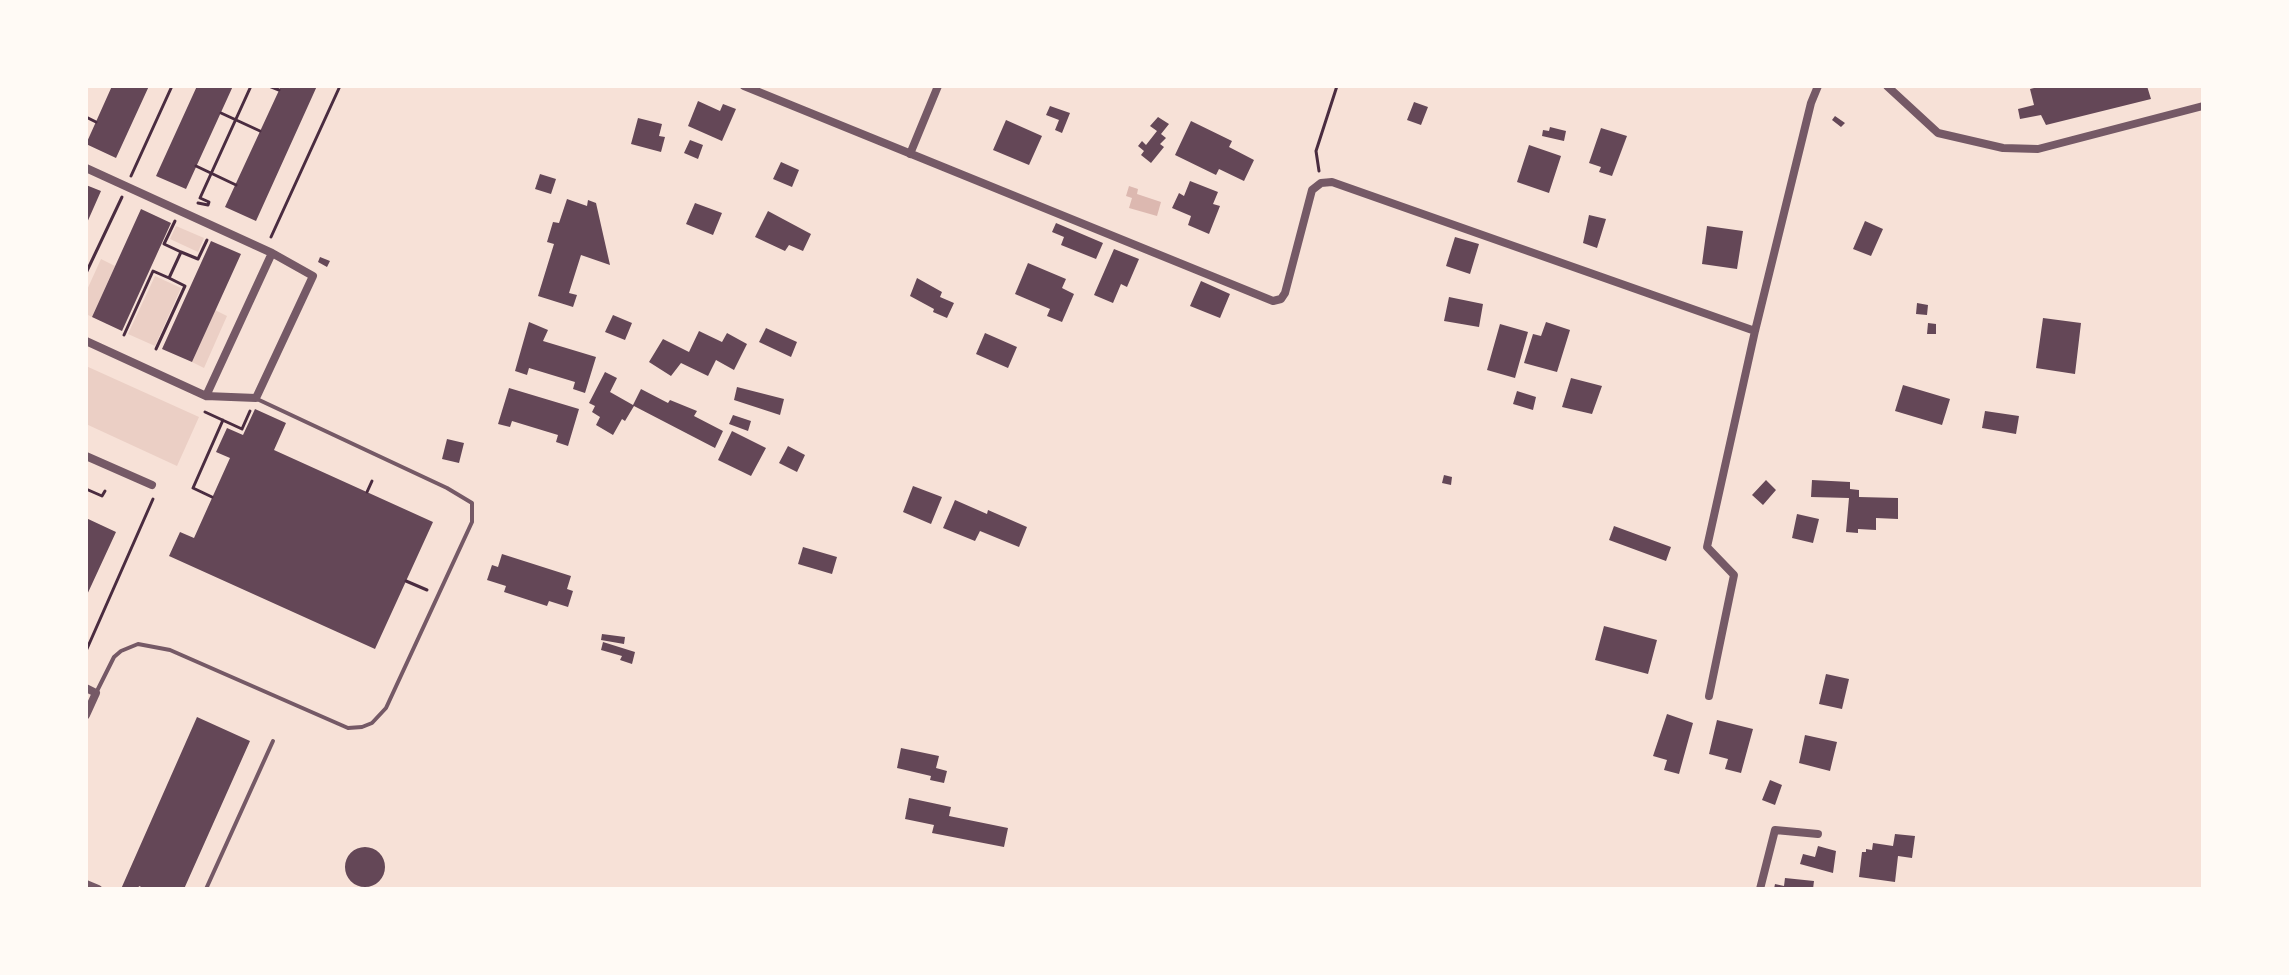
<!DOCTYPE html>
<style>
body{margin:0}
#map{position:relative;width:2289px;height:975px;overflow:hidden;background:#f7e1d7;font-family:"Source Sans 3",sans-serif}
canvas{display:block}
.frame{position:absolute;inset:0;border:88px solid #fffaf5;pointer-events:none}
</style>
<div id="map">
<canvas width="2289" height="975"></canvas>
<div class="frame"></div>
</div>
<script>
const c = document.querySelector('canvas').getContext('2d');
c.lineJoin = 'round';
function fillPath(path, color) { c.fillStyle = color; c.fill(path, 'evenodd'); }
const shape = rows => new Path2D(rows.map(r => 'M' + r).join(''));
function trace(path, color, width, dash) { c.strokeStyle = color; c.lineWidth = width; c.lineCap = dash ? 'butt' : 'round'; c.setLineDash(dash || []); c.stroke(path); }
fillPath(shape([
 [176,226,204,238,198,252,170,239],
 [101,259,115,266,92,317,86,314,86,292],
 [155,276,181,288,155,346,128,334],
 [215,310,227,316,204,368,192,362],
 [86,366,199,417,177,466,86,424]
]), '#ebcfc5');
fillPath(shape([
 [1129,186,1138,189,1137,194,1161,202,1157,216,1129,208,1132,198,1126,196]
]), '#dcb8b0');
fillPath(shape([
 [112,86,149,86,116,158,86,144],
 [197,86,233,86,186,189,156,176],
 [281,86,317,86,256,221,225,207],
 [2042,86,2147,86,2151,99,2046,125,2041,115,2020,119,2018,109,2034,105,2030,89],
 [698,101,720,111,723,104,736,109,722,141,688,126],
 [1414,102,1428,107,1421,125,1407,120],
 [1050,106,1070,113,1062,133,1055,130,1059,120,1046,115],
 [1835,116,1845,123,1841,127,1832,120],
 [1158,117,1169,124,1161,134,1166,138,1160,144,1164,147,1151,163,1141,155,1144,151,1138,146,1142,141,1146,145,1157,131,1150,126],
 [638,118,662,124,659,136,665,137,661,152,631,144],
 [1006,120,1042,136,1029,165,993,150],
 [1191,121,1232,141,1229,147,1254,160,1244,181,1219,169,1216,175,1175,155],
 [1550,127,1566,131,1564,141,1542,136,1543,130,1549,131],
 [1601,128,1627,136,1612,176,1599,172,1601,167,1589,163],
 [690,140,703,145,698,159,684,153],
 [1529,145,1561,156,1549,193,1517,182],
 [781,162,799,170,792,187,773,179],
 [540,174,556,179,551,194,535,189],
 [1190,181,1218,192,1213,204,1220,206,1209,234,1188,225,1191,216,1172,208,1179,193,1184,196],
 [86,185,101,191,86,225],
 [567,199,587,206,588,200,596,203,610,265,581,255,569,293,577,295,573,307,538,296,554,244,547,242,553,222,559,223],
 [695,203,722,213,713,235,686,224],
 [141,209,171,223,122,331,92,317],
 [768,211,811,234,803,251,789,245,785,251,755,237],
 [1589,215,1606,219,1597,248,1583,243],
 [1865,221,1883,229,1871,256,1853,249],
 [1056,223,1103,243,1096,259,1061,245,1064,237,1052,232],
 [1707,226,1743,231,1737,269,1702,264],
 [1455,237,1479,244,1470,274,1446,266],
 [211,241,241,254,192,362,162,349],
 [1114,249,1139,259,1127,287,1121,284,1113,303,1094,295],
 [320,257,330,261,327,267,318,262],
 [1028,263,1066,279,1062,288,1074,294,1062,322,1047,316,1050,309,1015,294],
 [917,278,942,292,940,297,954,303,947,318,933,312,934,309,910,296],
 [1201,281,1230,294,1220,318,1190,306],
 [1449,297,1483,304,1479,327,1444,321],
 [1917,303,1928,305,1927,315,1916,314],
 [613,315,632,323,625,340,605,332],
 [2043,318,2081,323,2075,374,2036,368],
 [529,322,548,330,543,341,596,357,585,393,573,389,575,382,529,368,527,375,515,371],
 [1546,322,1570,330,1557,372,1524,363,1533,334,1541,336],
 [1928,323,1936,324,1936,334,1927,334],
 [1500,324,1528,332,1515,378,1487,370],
 [766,328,797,342,791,357,759,342],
 [699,331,722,342,727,333,747,344,734,370,716,360,708,376,681,363,671,376,649,362,663,339,689,352],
 [985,333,1017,347,1008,368,976,354],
 [605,372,617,378,610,392,633,405,641,389,668,403,670,400,697,411,694,416,723,431,715,448,634,406,625,421,622,419,613,435,596,425,600,417,592,412,595,406,589,403],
 [1571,378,1602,386,1592,414,1562,407],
 [1903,385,1950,399,1942,425,1895,411],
 [737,387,784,399,780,415,734,400],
 [509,388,579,409,568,446,556,442,558,435,512,421,510,427,498,424],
 [1517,391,1536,397,1533,410,1513,404],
 [255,409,286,423,274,450,433,522,375,649,169,556,180,532,194,538,230,458,216,452,227,428,243,435],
 [1985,411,2019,416,2016,434,1982,428],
 [733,415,751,421,748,431,729,424],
 [732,431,766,448,751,476,718,460],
 [447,439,464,443,459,463,442,459],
 [788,446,805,455,797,472,779,463],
 [1444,475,1452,477,1451,485,1442,483],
 [1766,480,1776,490,1763,505,1752,495],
 [1812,480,1850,482,1850,489,1859,490,1859,497,1898,498,1898,519,1876,518,1876,530,1858,529,1858,533,1846,532,1849,498,1811,497],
 [913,486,942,497,931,524,903,512],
 [955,500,987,514,988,510,1027,527,1019,547,980,531,975,541,943,528],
 [1797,514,1819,519,1813,543,1792,538],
 [86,518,116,532,86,597],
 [1614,526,1671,547,1666,561,1609,540],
 [803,547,837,557,832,574,798,564],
 [502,554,571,576,567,589,573,591,568,607,549,601,547,606,504,592,506,586,487,580,492,565,498,567],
 [1604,626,1657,640,1648,674,1595,660],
 [602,634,625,637,624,644,601,640],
 [603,642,635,652,632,664,620,660,622,656,601,650],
 [1826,674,1849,679,1842,709,1819,704],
 [1667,714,1693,723,1679,774,1664,770,1667,760,1653,756],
 [197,717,250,741,184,889,146,889,139,886,138,889,121,889],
 [1717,720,1753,729,1741,773,1725,769,1728,759,1709,754],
 [1805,735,1837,742,1830,771,1799,763],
 [901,748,939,756,936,768,947,771,944,783,930,780,931,776,897,768],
 [1770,780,1782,785,1775,805,1762,800],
 [909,798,951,807,949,816,1008,828,1004,847,932,833,934,825,905,819],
 [1895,834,1915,836,1912,858,1898,856,1895,882,1859,877,1862,852,1866,852,1866,849,1872,850,1873,843,1893,846],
 [1818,846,1836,851,1833,873,1800,864,1803,854,1815,857],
 '345 867a20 20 0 1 1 40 0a20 20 0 1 1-40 0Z',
 [1785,878,1814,881,1813,889,1774,889,1775,884,1784,886]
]), '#644757');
trace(shape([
 [269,86,279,90],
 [221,113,260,131],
 [86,117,96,122],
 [196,166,236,185],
 [1319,171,1316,151,1337,86],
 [131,176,172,86],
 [198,203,208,205,209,202,200,198,251,86],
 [271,237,340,86],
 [181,252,198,259,207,240],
 [86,273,122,197],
 [124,335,153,271,169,278,181,252,164,244,175,221],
 [156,349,185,286,169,278],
 [205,412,242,429,250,411],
 [86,489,102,496,105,491],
 [367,492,372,481],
 [212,497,193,488,223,420],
 [406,581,427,590],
 [86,651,153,499]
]), '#4a2c40', 3);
trace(shape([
 [96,693,114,657,121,651,138,644,170,650,348,728,362,727,372,723,386,708,472,522,472,503,447,488,257,399],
 [206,889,273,741]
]), '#755966', 4);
trace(shape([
 [744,86,1273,301,1281,299,1285,293,1312,190,1321,183,1332,182,1755,331],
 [1887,86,1938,133,2003,148,2038,149,2203,106],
 [910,154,938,86],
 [86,168,272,253,313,276,256,398,206,396,86,341],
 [206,396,272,253],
 [86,456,152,485],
 [86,688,96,693,86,715],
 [1709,696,1734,575,1707,547,1755,331,1811,103,1818,86],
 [86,884,98,889],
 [1760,889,1775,830,1818,834]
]), '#755966', 8);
</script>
